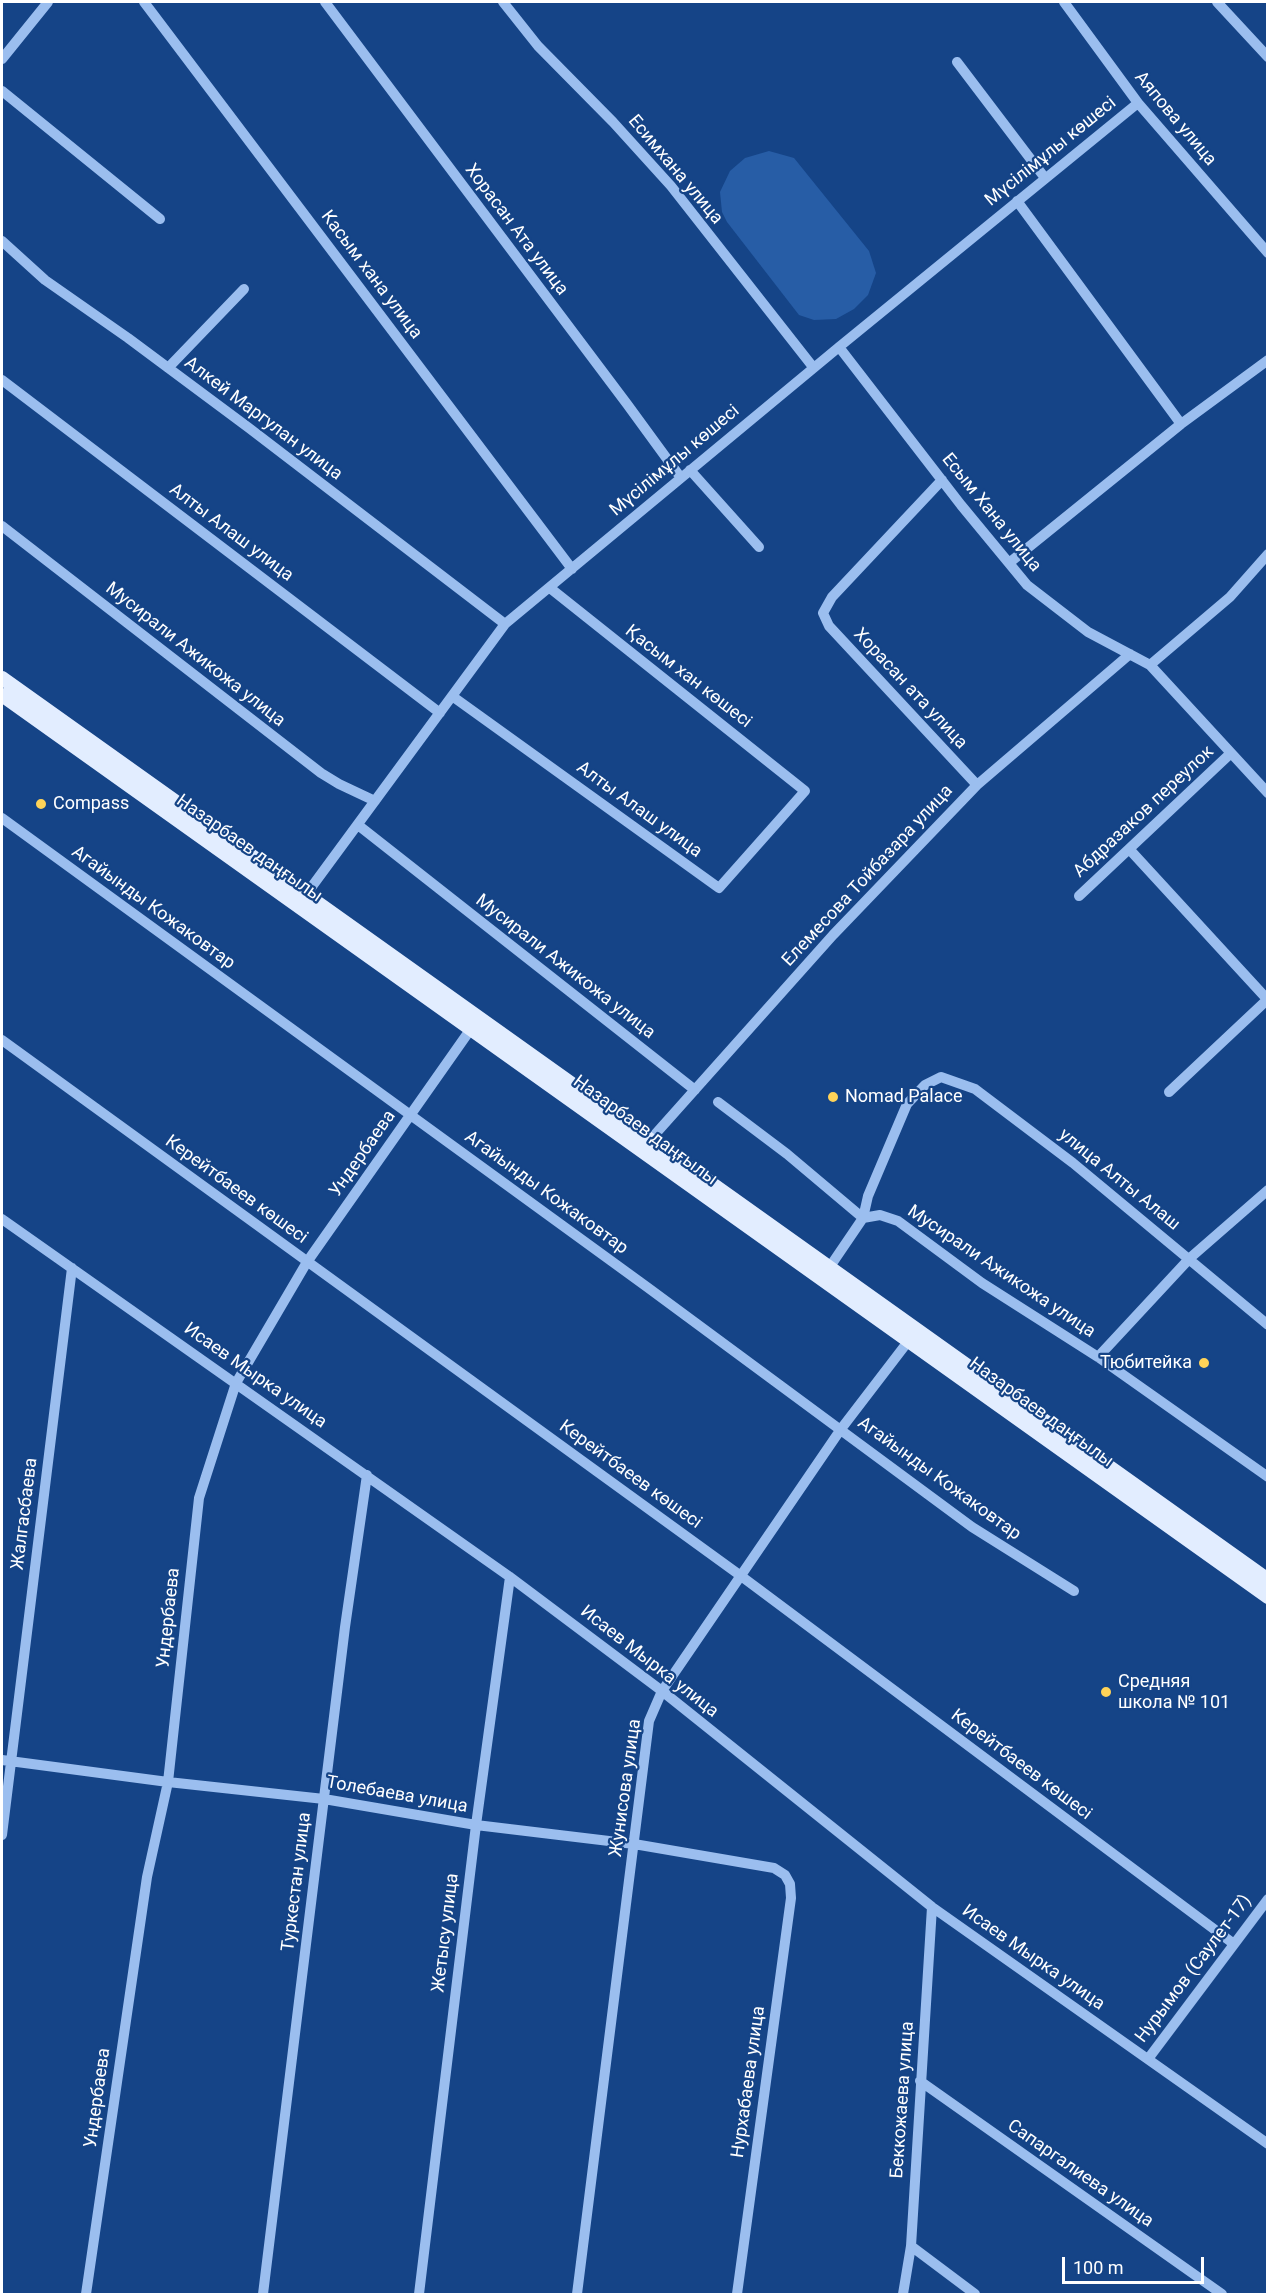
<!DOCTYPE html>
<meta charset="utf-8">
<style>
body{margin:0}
#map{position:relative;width:1269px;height:2296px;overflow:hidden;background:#154487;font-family:Roboto,sans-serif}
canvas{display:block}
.frame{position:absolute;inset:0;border:3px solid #fff;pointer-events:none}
.scale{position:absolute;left:1062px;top:2257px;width:142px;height:27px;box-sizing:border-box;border:3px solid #fff;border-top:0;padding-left:8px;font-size:18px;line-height:21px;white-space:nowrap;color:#fff;-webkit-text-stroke:4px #154487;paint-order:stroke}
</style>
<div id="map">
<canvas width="1269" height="2296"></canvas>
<div class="frame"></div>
<div class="scale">100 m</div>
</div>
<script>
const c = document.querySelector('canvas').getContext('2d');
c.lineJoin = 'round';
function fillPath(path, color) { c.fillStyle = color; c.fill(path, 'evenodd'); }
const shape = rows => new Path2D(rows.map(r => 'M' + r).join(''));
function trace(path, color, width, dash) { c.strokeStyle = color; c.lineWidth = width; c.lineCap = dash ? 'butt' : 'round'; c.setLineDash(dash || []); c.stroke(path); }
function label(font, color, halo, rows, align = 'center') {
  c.font = font + ' Roboto,sans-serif'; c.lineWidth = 4.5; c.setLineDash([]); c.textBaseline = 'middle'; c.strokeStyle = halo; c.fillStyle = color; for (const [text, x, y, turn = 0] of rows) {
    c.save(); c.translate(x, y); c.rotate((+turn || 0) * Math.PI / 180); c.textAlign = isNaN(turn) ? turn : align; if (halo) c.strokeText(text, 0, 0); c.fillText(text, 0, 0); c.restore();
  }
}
fillPath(shape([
 [769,151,794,158,869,251,876,273,868,295,854,309,836,319,814,320,799,315,727,222,722,212,720,192,730,171,745,158]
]), '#275da6');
trace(shape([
 [144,2,572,569],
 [325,2,627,404,681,478],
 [503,2,538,46,613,122,671,186,813,367],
 [1064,2,1138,103,1268,253],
 [1217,2,1268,57],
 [2,59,48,2],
 [957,62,1045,178],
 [2,91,160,219],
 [1017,201,1181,424],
 [2,241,45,280,128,338,249,428,505,624],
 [839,347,961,505,1027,585,1088,632,1150,665,1268,793],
 [168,368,244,289],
 [2,380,440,713],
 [690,470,759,547],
 [942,480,832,597,823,613,829,626,977,785],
 [2,526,321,773,339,784,375,801],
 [1009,563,1181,424,1268,360],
 [1150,665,1230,597,1268,554],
 [452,696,719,888,805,791,550,588],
 [2,818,647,1287,972,1527,1074,1591],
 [358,825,695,1090],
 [1130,850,1267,999],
 [1079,896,1231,753],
 [302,900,505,624,839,347,1138,103],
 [2,1040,741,1576,1234,1944],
 [1169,1092,1268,999],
 [718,1102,787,1154,863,1218,880,1215,898,1221,982,1283,1098,1357,1268,1477],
 [650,1140,833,935,977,785,1130,654],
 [2,1219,510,1577,662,1691,932,1907,1268,2144],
 [829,1268,863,1218,868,1196,907,1104,925,1085,941,1077,975,1089,1073,1163,1268,1325],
 [1098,1357,1190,1258,1268,1190],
 [2,1760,168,1782,324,1799,476,1825,634,1844,774,1868,785,1875,790,1884,791,1898,737,2294],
 [2,1835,72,1268],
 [1148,2059,1268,1899],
 [920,2081,1222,2294],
 [911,2246,975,2294],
 [86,2294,147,1877,168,1782,199,1498,236,1383,307,1262,475,1023],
 [263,2294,345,1627,367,1475],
 [419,2294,476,1825,510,1577],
 [577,2294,649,1721,662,1691,841,1429,913,1335],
 [903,2294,911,2246,932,1907]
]), '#9bbeef', 10);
trace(shape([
 [2,678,1268,1580],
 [2,695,1268,1597]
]), '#e2edff', 14);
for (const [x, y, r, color] of [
 [41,804,6,"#ffd358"],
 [833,1097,6,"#ffd358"],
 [1204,1363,6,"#ffd358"],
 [1106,1692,6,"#ffd358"]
]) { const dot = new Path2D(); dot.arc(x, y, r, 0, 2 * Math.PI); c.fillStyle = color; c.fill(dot); trace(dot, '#154487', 2); }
label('18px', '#fff', '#154487', [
 ["Аяпова улица",1175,119,50],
 ["Мүсілімұлы көшесі",1051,152,-39],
 ["Есимхана улица",675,170,50],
 ["Хорасан Ата улица",516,230,53],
 ["Касым хана улица",371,275,53],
 ["Алкей Маргулан улица",263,419,37],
 ["Мүсілімұлы көшесі",675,461,-40],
 ["Есым Хана улица",991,513,51],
 ["Алты Алаш улица",231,533,37],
 ["Мусирали Ажикожа улица",195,655,38],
 ["Қасым хан көшесі",688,677,38],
 ["Хорасан ата улица",910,689,47],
 ["Алты Алаш улица",639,810,36],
 ["Абдразаков переулок",1144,812,-43],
 ["Назарбаев даңғылы",249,849,35],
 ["Елемесова Тойбазара улица",868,876,-47],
 ["Агайынды Кожаковтар",153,908,36],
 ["Мусирали Ажикожа улица",565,967,38],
 ["Назарбаев даңғылы",645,1131,36],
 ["Ундербаева",363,1154,-55],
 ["улица Алты Алаш",1119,1180,39],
 ["Керейтбаеев көшесі",236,1190,36],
 ["Агайынды Кожаковтар",546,1193,36],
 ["Мусирали Ажикожа улица",1001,1272,34],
 ["Исаев Мырка улица",255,1376,35],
 ["Назарбаев даңғылы",1041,1413,36],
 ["Керейтбаеев көшесі",630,1475,36],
 ["Агайынды Кожаковтар",939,1479,36],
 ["Жалгасбаева",25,1514,-83],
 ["Ундербаева",169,1618,-84],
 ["Исаев Мырка улица",649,1662,38],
 ["Керейтбаеев көшесі",1021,1765,37],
 ["Жунисова улица",626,1788,-82],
 ["Толебаева улица",397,1795,10],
 ["Туркестан улица",297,1882,-83],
 ["Жетысу улица",446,1933,-83],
 ["Исаев Мырка улица",1033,1958,35],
 ["Нурымов (Саулет-17)",1194,1969,-53],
 ["Нурхабаева улица",749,2082,-82],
 ["Ундербаева",98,2098,-82],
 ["Беккожаева улица",903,2100,-86],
 ["Сапаргалиева улица",1080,2174,35]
]);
label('18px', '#fff', '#154487', [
 ["Compass",53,804],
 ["Nomad Palace",845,1097],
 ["Тюбитейка",1192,1363,"right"],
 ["Средняя",1118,1682],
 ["школа № 101",1118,1703]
], 'left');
</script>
